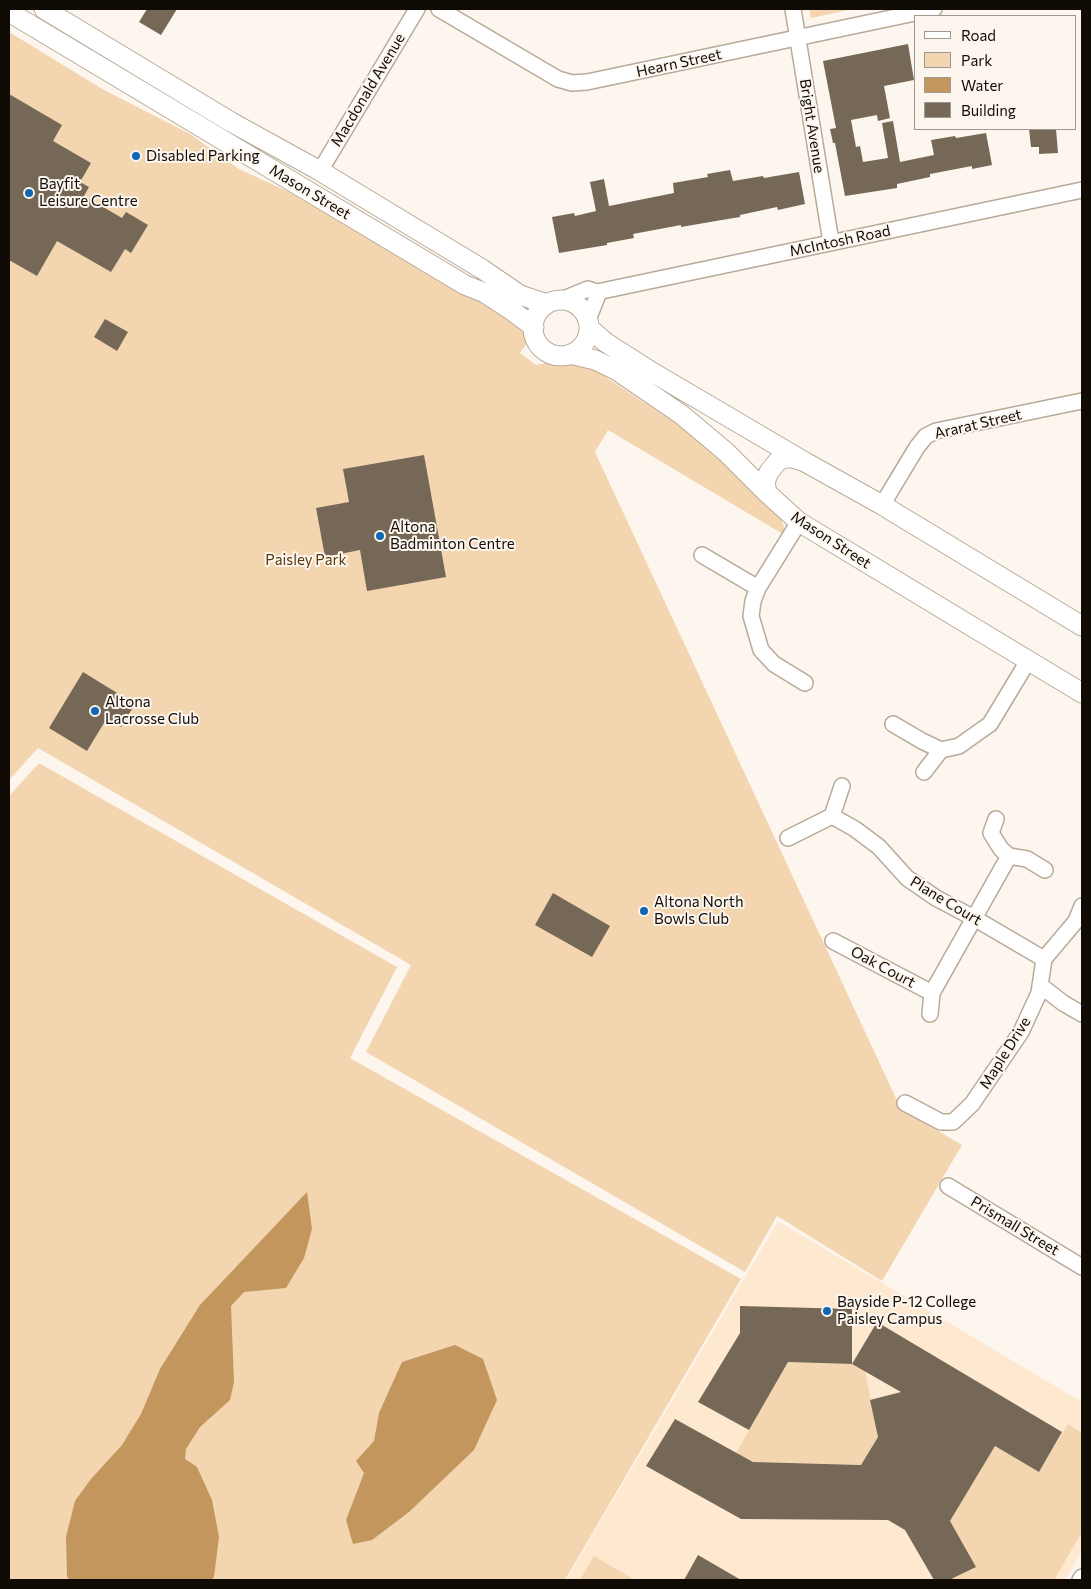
<!DOCTYPE html>
<style>
body{margin:0}
#map{position:relative;width:1091px;height:1589px;overflow:hidden;background:#fdf6ef;font-family:Commissioner,sans-serif}
canvas{display:block}
.frame{position:absolute;inset:0;border:10px solid #100b05;pointer-events:none}
.legend{position:absolute;left:914px;top:15px;width:162px;height:115px;box-sizing:border-box;background:#fdf6ef;border:1px solid #9e9891;margin:0;padding:6px 9px;list-style:none;font-size:15px;color:#100b05}
.legend li{display:flex;align-items:center;gap:10px;height:25px}
.legend b{width:25px;border:1px solid #9e9891}
</style>
<div id="map">
<canvas width="1091" height="1589"></canvas>
<div class="frame"></div>
<ul class="legend">
<li><b style="height:6px;background:#fff"></b>Road</li>
<li><b style="height:14px;background:#f3d5b0"></b>Park</li>
<li><b style="height:14px;background:#c3965d"></b>Water</li>
<li><b style="height:14px;background:#766857"></b>Building</li>
</ul>
</div>
<script>
const c = document.querySelector('canvas').getContext('2d');
c.lineJoin = 'round';
function fillPath(path, color) { c.fillStyle = color; c.fill(path, 'evenodd'); }
const shape = rows => new Path2D(rows.map(r => 'M' + r).join(''));
function trace(path, color, width, dash) { c.strokeStyle = color; c.lineWidth = width; c.lineCap = dash ? 'butt' : 'round'; c.setLineDash(dash || []); c.stroke(path); }
function label(font, color, halo, rows, align = 'center') {
  c.font = font + ' Commissioner,sans-serif'; c.lineWidth = 4; c.setLineDash([]); c.textBaseline = 'middle'; c.strokeStyle = halo; c.fillStyle = color; for (const [text, x, y, turn = 0] of rows) {
    c.save(); c.translate(x, y); c.rotate((+turn || 0) * Math.PI / 180); c.textAlign = isNaN(turn) ? turn : align; if (halo) c.strokeText(text, 0, 0); c.fillText(text, 0, 0); c.restore();
  }
}
fillPath(shape([
 [778,1221,1082,1402,1082,1551,1065,1580,566,1580]
]), '#fee9d0');
fillPath(shape([
 [809,9,853,9,811,18],
 [9,32,104,90,190,134,239,169,289,192,420,269,430,270,525,329,529,338,527,343,520,353,536,365,556,361,571,360,610,372,607,378,693,435,781,519,785,529,783,534,608,430,595,452,901,1109,962,1145,882,1281,777,1216,745,1272,366,1052,411,965,38,748,9,780],
 [39,763,397,967,350,1058,741,1279,565,1580,9,1580,9,796],
 [788,1362,852,1364,865,1371,878,1437,861,1465,753,1462,736,1453],
 [1068,1424,1082,1433,1082,1532,1054,1580,949,1580,976,1567,950,1521,995,1446,1039,1472],
 [594,1556,635,1580,580,1580]
]), '#f3d5b0');
fillPath(shape([
 [307,1192,312,1229,304,1258,286,1288,244,1292,231,1306,234,1382,230,1400,200,1427,186,1449,185,1459,197,1467,212,1500,219,1537,214,1577,211,1580,69,1580,67,1576,66,1537,75,1501,91,1479,122,1445,141,1414,160,1369,200,1305],
 [455,1345,483,1359,497,1400,474,1450,409,1512,372,1540,353,1544,346,1520,364,1473,356,1461,374,1441,379,1413,402,1362]
]), '#c3965d');
fillPath(shape([
 [147,9,177,9,161,35,139,22],
 [908,44,914,80,884,86,890,118,878,121,877,115,851,120,856,147,860,146,863,162,888,158,882,123,893,121,900,162,934,155,931,140,955,136,956,138,986,133,992,165,972,169,972,166,930,174,930,177,897,184,897,188,845,196,835,143,833,143,830,129,836,128,823,61],
 [9,94,62,125,53,141,91,163,80,182,89,187,84,196,122,218,126,212,148,225,131,253,125,249,111,272,57,241,37,276,9,260],
 [1029,129,1056,129,1058,153,1039,154,1039,147,1031,147],
 [730,170,733,181,763,176,764,178,799,172,805,204,778,210,777,207,740,215,740,217,716,221,681,227,681,225,633,234,634,238,607,243,607,245,559,253,552,217,574,213,575,216,596,211,590,182,604,179,609,206,674,193,673,183,708,177,707,174],
 [105,319,128,332,117,351,94,337],
 [424,455,446,577,367,591,360,550,325,557,316,508,349,502,343,469],
 [83,672,135,704,121,727,107,718,87,751,49,728],
 [553,893,610,926,592,957,535,925],
 [740,1306,852,1309,852,1364,788,1362,749,1430,698,1402,740,1333],
 [877,1322,1062,1432,1039,1472,995,1446,950,1521,976,1567,949,1580,934,1580,905,1530,888,1520,741,1519,646,1466,675,1419,753,1462,861,1465,878,1437,870,1400,901,1392,852,1364],
 [698,1555,741,1580,684,1580]
]), '#766857');
const minor = shape([
 [439,9,558,79,572,83,587,82,934,9],
 [793,9,831,242],
 [320,171,417,9],
 [561,300,588,289,597,292,1082,190],
 [588,320,597,297,597,292],
 [882,505,917,447,926,436,936,431,1082,401],
 [799,522,758,588,753,601,751,616,761,650,774,664,805,683],
 [702,555,758,588],
 [893,724,922,741,941,750,959,746,990,724,1028,661],
 [924,772,941,750],
 [832,816,855,829,879,847,907,878,936,898,974,918,1044,959],
 [996,819,991,833,1001,849,1009,856,1027,859,1045,870],
 [788,838,832,816,842,786],
 [833,941,932,993],
 [1040,985,1063,1003,1082,1014],
 [930,1014,932,993,1009,856],
 [905,1103,941,1122,953,1122,972,1104,1021,1032,1039,993,1044,959,1076,921,1082,906],
 [948,1186,1082,1267],
 [1080,1580,1082,1577]
]);
const tertiary = shape([
 [44,9,231,122,320,171,482,269,520,295,547,304],
 [9,12,465,285,485,293,511,310,534,327],
 '533 328a28 28 0 1 1 56 0a28 28 0 1 1-56 0Z',
 [589,328,605,342,652,372,805,462,882,505,1082,626],
 [570,354,595,360,616,370,682,415,726,452,767,493,799,522,1082,693],
 [767,493,765,482,769,472,777,462,784,458,793,458,802,461]
]);
trace(minor, '#b9aa98', 18);
trace(tertiary, '#b9aa98', 21);
trace(minor, '#fff', 15);
trace(tertiary, '#fff', 19);
for (const [x, y, r, color] of [
 [136,156,5,"#1066b3"],
 [29,193,5,"#1066b3"],
 [380,536,5,"#1066b3"],
 [95,711,5,"#1066b3"],
 [644,911,5,"#1066b3"],
 [827,1311,5,"#1066b3"]
]) { const dot = new Path2D(); dot.arc(x, y, r, 0, 2 * Math.PI); c.fillStyle = color; c.fill(dot); trace(dot, '#fdf6ef', 2); }
label('15px', '#100b05', '#fdf6ef', [
 ["Hearn Street",679,63,-12],
 ["Macdonald Avenue",368,90,-59],
 ["Bright Avenue",812,126,81],
 ["Mason Street",310,192,31],
 ["McIntosh Road",840,241,-12],
 ["Ararat Street",978,424,-13],
 ["Mason Street",831,540,33],
 ["Plane Court",946,901,31],
 ["Oak Court",883,967,28],
 ["Maple Drive",1005,1053,-58],
 ["Prismall Street",1015,1226,31]
]);
label('15px', '#100b05', '#fdf6ef', [
 ["Disabled Parking",146,156],
 ["Bayfit",39,184],
 ["Leisure Centre",39,201],
 ["Altona",390,527],
 ["Badminton Centre",390,544],
 ["Altona",105,702],
 ["Lacrosse Club",105,719],
 ["Altona North",654,902],
 ["Bowls Club",654,919],
 ["Bayside P-12 College",837,1302],
 ["Paisley Campus",837,1319]
], 'left');
label('15px', '#58390a', '#fdf6ef', [
 ["Paisley Park",306,560]
]);
</script>
